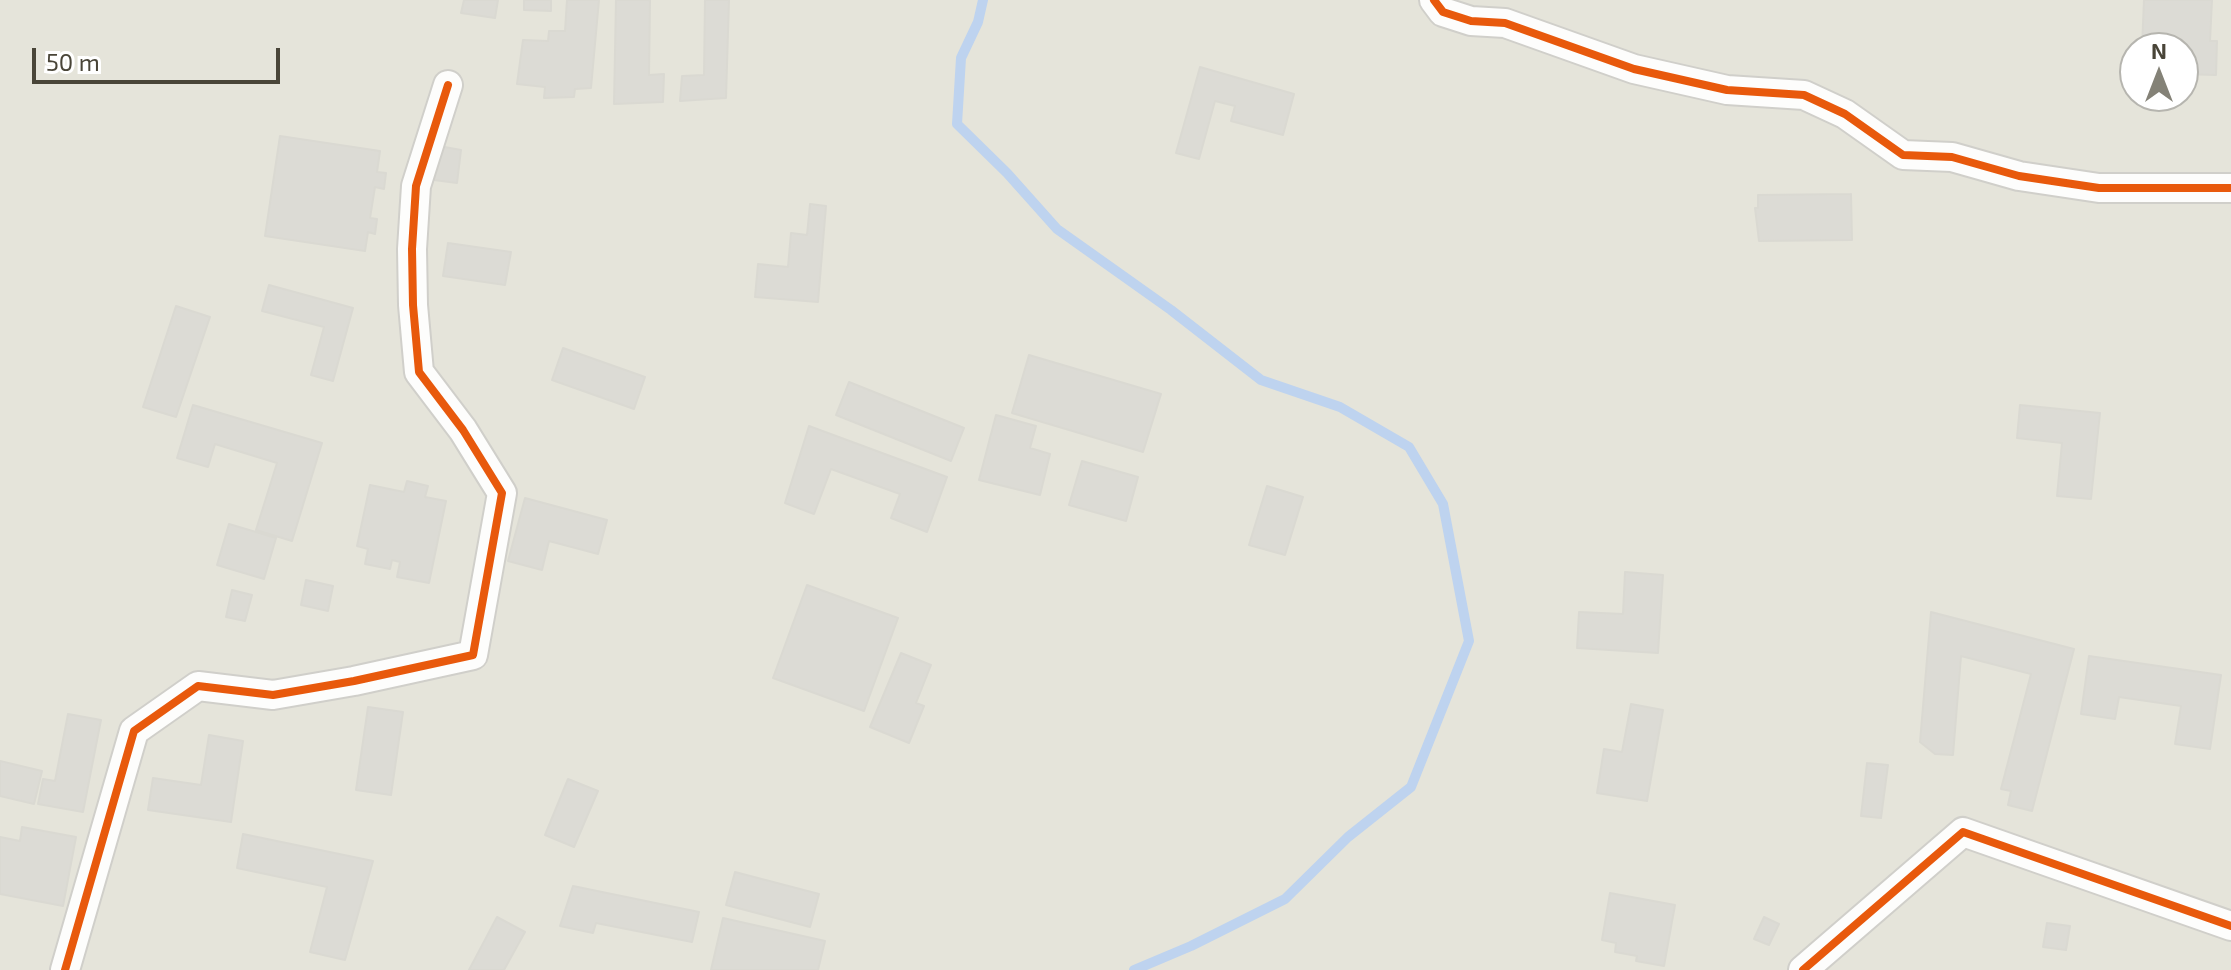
<!DOCTYPE html>
<style>
body{margin:0}
#map{position:relative;width:2231px;height:970px;overflow:hidden;background:#f2f2ed;font-family:"Exo 2",sans-serif}
canvas{display:block}
.north{position:absolute;left:2119px;top:32px;width:80px;height:80px;box-sizing:border-box;background:#fff;border:2px solid #b6b5af;border-radius:50%;rotate:0deg;font-size:22px;font-weight:700;line-height:32px;text-align:center;color:#494538}
.north::after{content:'';display:block;margin:auto;width:28px;height:36px;background:#848277;clip-path:polygon(50% 0,100% 100%,50% 72%,0 100%)}
.scale{position:absolute;left:32px;top:48px;width:248px;height:36px;box-sizing:border-box;border:4px solid #494538;border-top:0;padding-left:10px;font-size:24px;line-height:28px;white-space:nowrap;color:#494538;-webkit-text-stroke:6px #fff;paint-order:stroke}
</style>
<div id="map">
<canvas width="2231" height="970"></canvas>
<div class="north">N</div>
<div class="scale">50 m</div>
</div>
<script>
const c = document.querySelector('canvas').getContext('2d');
c.lineJoin = 'round';
function fillPath(path, color) { c.fillStyle = color; c.fill(path, 'evenodd'); }
const shape = rows => new Path2D(rows.map(r => 'M' + r).join(''));
function trace(path, color, width, dash) { c.strokeStyle = color; c.lineWidth = width; c.lineCap = dash ? 'butt' : 'round'; c.setLineDash(dash || []); c.stroke(path); }
fillPath(shape([
 [0,0,2231,0,2231,970,0,970],
 [2135,48,2183,48,2183,96,2135,96]
]), '#e5e4da');
trace(shape([
 [983,0,978,22,961,58,957,124,1007,173,1057,229,1171,310,1261,380,1340,407,1409,447,1443,504,1469,641,1411,787,1348,837,1285,899,1191,946,1134,970]
]), '#bed3ef', 10);
const building = shape([
 [464,0,498,0,495,18,461,13,464,0],
 [524,0,551,0,551,11,524,10,524,0],
 [567,0,599,0,591,88,575,89,574,97,544,98,545,87,517,84,523,40,548,41,549,31,565,31,567,0],
 [616,0,650,0,649,75,664,74,663,102,614,104,616,0],
 [705,0,729,0,726,98,680,101,682,76,704,75,705,0],
 [2144,0,2212,0,2210,41,2217,41,2216,75,2183,74,2183,48,2142,48,2144,0],
 [1200,67,1294,94,1283,135,1231,121,1235,106,1215,101,1199,159,1176,153,1200,67],
 [280,136,380,151,377,172,386,173,384,189,375,187,370,218,377,219,375,234,368,232,365,251,265,236,280,136],
 [439,146,461,150,457,183,434,180,439,146],
 [1851,194,1852,240,1759,241,1755,208,1758,208,1758,195,1851,194],
 [810,204,826,206,818,302,755,297,758,264,788,267,791,233,807,235,810,204],
 [448,243,511,252,505,285,443,276,448,243],
 [269,285,353,308,333,381,311,375,324,327,262,311,269,285],
 [176,306,210,317,176,417,143,407,176,306],
 [563,348,645,377,634,409,552,380,563,348],
 [1029,355,1161,394,1143,452,1012,413,1029,355],
 [849,382,964,428,951,461,836,415,849,382],
 [193,405,322,443,292,541,256,530,277,463,215,444,208,467,177,458,193,405],
 [2020,405,2100,413,2091,499,2057,496,2062,443,2017,438,2020,405],
 [996,415,1036,426,1030,448,1050,454,1040,495,979,480,996,415],
 [809,426,947,477,927,532,891,518,900,494,831,469,814,514,785,503,809,426],
 [1082,461,1138,477,1126,521,1069,505,1082,461],
 [407,481,428,486,425,497,446,501,429,583,397,577,400,562,392,560,390,569,365,564,368,549,357,546,370,485,404,492,407,481],
 [1267,486,1303,497,1285,555,1249,545,1267,486],
 [525,498,607,520,598,554,549,541,542,570,508,561,525,498],
 [229,524,276,538,264,579,217,565,229,524],
 [1625,572,1663,575,1658,653,1577,648,1579,612,1623,614,1625,572],
 [306,580,333,586,328,611,301,605,306,580],
 [807,585,898,618,864,711,773,678,807,585],
 [232,590,252,595,245,621,226,617,232,590],
 [1931,612,2074,649,2032,811,2008,805,2011,791,2001,789,2031,674,1961,656,1953,755,1935,754,1920,742,1931,612],
 [901,653,931,665,916,703,924,706,909,743,870,727,901,653],
 [2089,656,2221,675,2210,749,2175,744,2181,706,2119,697,2115,719,2081,714,2089,656],
 [1631,704,1663,710,1647,801,1597,793,1604,749,1622,752,1631,704],
 [368,707,403,712,391,795,356,790,368,707],
 [68,714,101,720,83,812,38,804,43,779,55,781,68,714],
 [209,735,243,741,231,822,148,810,153,778,201,785,209,735],
 [0,761,42,771,34,804,0,796,0,761],
 [1867,763,1888,765,1881,818,1861,816,1867,763],
 [568,779,598,791,574,847,545,835,568,779],
 [22,827,76,837,63,906,0,894,0,837,20,841,22,827],
 [243,834,373,861,345,960,310,952,327,887,237,868,243,834],
 [735,872,819,894,810,927,726,905,735,872],
 [573,886,699,912,692,942,596,923,593,933,560,926,573,886],
 [1610,893,1675,905,1664,966,1636,961,1637,956,1615,952,1616,943,1602,940,1610,893],
 [497,917,525,932,504,970,469,970,497,917],
 [1764,917,1779,924,1769,945,1754,939,1764,917],
 [723,918,825,941,818,970,711,970,723,918],
 [2047,923,2070,926,2066,950,2043,947,2047,923]
]);
fillPath(building, '#dcdbd5');
trace(building, '#dad9d2', 2);
const minor = shape([
 [1434,0,1443,12,1471,21,1505,23,1634,69,1727,90,1804,95,1845,114,1903,155,1952,157,2019,176,2099,188,2231,188],
 [65,970,134,731,198,686,273,695,354,681,473,655,502,493,463,430,419,372,413,305,412,249,416,186,448,85],
 [1803,970,1963,832,2231,926]
]);
trace(minor, '#d0cfca', 32);
trace(minor, '#fdfdfc', 28);
trace(shape([
 [1434,0,1443,12,1471,21,1505,23,1634,69,1727,90,1804,95,1845,114,1903,155,1952,157,2019,176,2099,188,2231,188],
 [65,970,134,731,198,686,273,695,354,681,473,655,502,493,463,430,419,372,413,305,412,249,416,186,448,85],
 [1803,970,1963,832,2231,926]
]), '#e8590c', 8);
</script>
